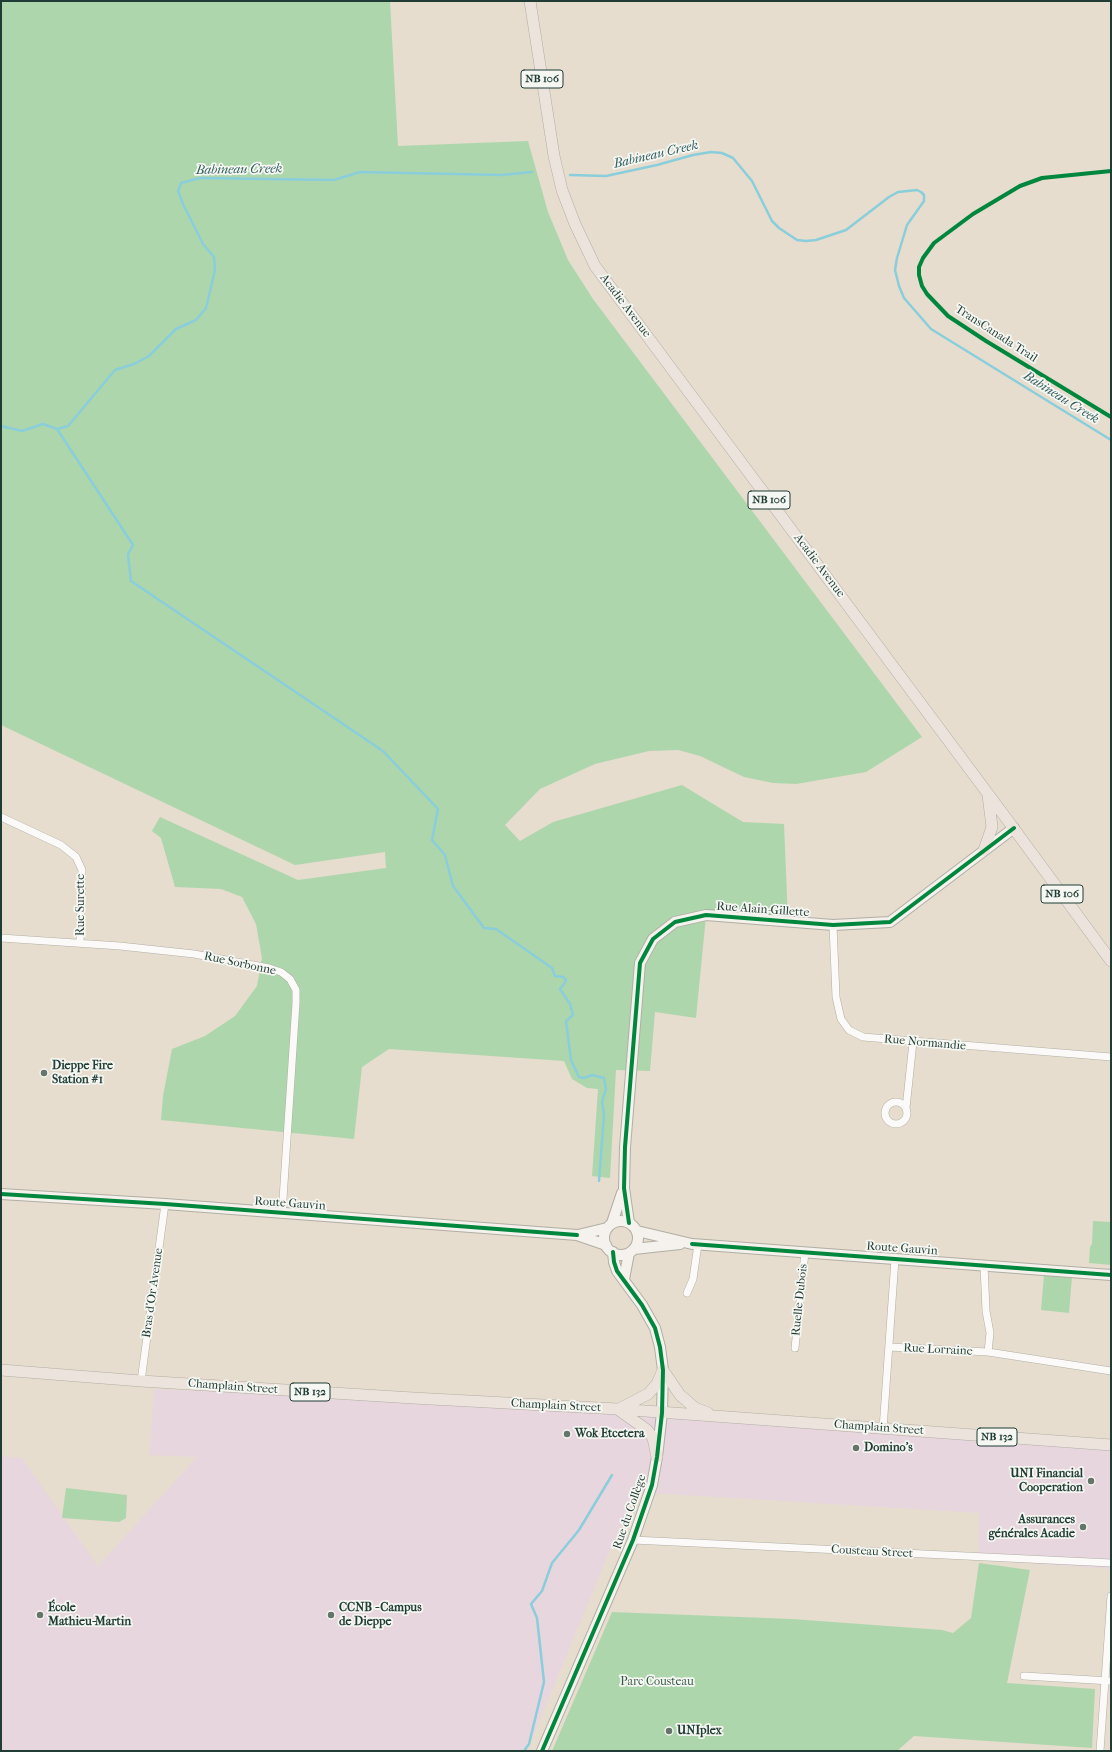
<!DOCTYPE html>
<meta charset="utf-8">
<style>
body{margin:0}
#map{position:relative;width:1112px;height:1752px;overflow:hidden;background:#e6ddce;font-family:"IM FELL French Canon",serif}
canvas{display:block}
.frame{position:absolute;inset:0;border:2px solid #1f3d34;pointer-events:none}
</style>
<div id="map">
<canvas width="1112" height="1752"></canvas>
<div class="frame"></div>
</div>
<script>
const c = document.querySelector('canvas').getContext('2d');
c.lineJoin = 'round';
function fillPath(path, color) { c.fillStyle = color; c.fill(path, 'evenodd'); }
const shape = rows => new Path2D(rows.map(r => 'M' + r).join(''));
function trace(path, color, width, dash) { c.strokeStyle = color; c.lineWidth = width; c.lineCap = dash ? 'butt' : 'round'; c.setLineDash(dash || []); c.stroke(path); }
function label(font, color, halo, rows, align = 'center') {
  c.font = font + ' "IM FELL French Canon",serif'; c.lineWidth = 3.5; c.setLineDash([]); c.textBaseline = 'middle'; c.strokeStyle = halo; c.fillStyle = color; for (const [text, x, y, turn = 0] of rows) {
    c.save(); c.translate(x, y); c.rotate((+turn || 0) * Math.PI / 180); c.textAlign = isNaN(turn) ? turn : align; if (halo) c.strokeText(text, 0, 0); c.fillText(text, 0, 0); c.restore();
  }
}
fillPath(shape([
 [154,1389,618,1409,1111,1445,1111,1569,978,1560,979,1513,634,1492,527,1751,1,1751,1,1456,22,1458,98,1566,197,1457,149,1455]
]), '#e8d6df');
fillPath(shape([
 [1,1,390,1,398,146,528,141,548,212,568,260,593,299,922,737,866,772,796,784,773,783,744,777,700,756,678,750,649,751,595,764,540,789,505,825,520,841,553,822,682,785,743,822,784,824,788,921,706,916,696,1018,655,1012,650,1071,616,1070,610,1178,592,1176,598,1089,587,1088,572,1079,564,1061,389,1049,362,1067,354,1139,161,1120,163,1096,172,1049,205,1036,235,1016,257,986,262,958,256,924,242,897,221,889,175,887,161,838,152,831,160,817,298,880,386,868,385,852,295,865,1,725],
 [1093,1221,1111,1222,1111,1265,1089,1263,1090,1247,1092,1244],
 [1044,1275,1072,1277,1069,1313,1041,1310],
 [66,1488,127,1495,126,1518,119,1522,62,1518],
 [979,1563,1030,1570,1007,1683,1095,1689,1092,1748,914,1736,897,1751,552,1751,612,1612,792,1619,942,1630,953,1633,971,1618]
]), '#aed6ac');
trace(shape([
 [570,175,606,176,657,165,693,155,711,152,722,153,733,158,752,181,772,221,779,228,797,240,806,241,816,240,846,230,889,197,898,192,917,190,921,192,924,195,924,201,907,225,897,258,895,270,899,286,904,298,931,329,1111,440],
 [1,426,22,431,43,424,57,429,133,545,128,554,131,581,383,751,438,809,432,840,445,855,453,886,484,928,496,929,552,968,555,976,563,977,566,980,564,984,560,989,570,1004,573,1015,566,1021,571,1060,579,1077,584,1078,592,1075,604,1078,606,1089,602,1102,604,1114,599,1181],
 [57,429,68,426,115,370,134,364,149,356,176,329,196,320,206,308,215,270,214,257,203,244,183,204,178,191,181,183,200,178,334,180,360,172,501,175,532,172],
 [524,1751,529,1744,544,1682,537,1618,531,1604,542,1591,552,1563,579,1530,612,1475]
]), '#8acedb', 2.5);
const street = shape([
 [1,817,61,845,76,857,82,870,80,943],
 [833,925,836,997,841,1019,849,1030,863,1037,1111,1057],
 [1,938,120,946,194,954,269,968,281,972,290,979,296,990,296,1003,282,1214],
 '885 1113a11 11 0 1 1 22 0a11 11 0 1 1-22 0Z',
 [906,1108,913,1042],
 [687,1293,693,1279,698,1244],
 [889,1347,988,1352,990,1333,986,1311,984,1265],
 [795,1348,805,1252],
 [988,1352,1111,1371],
 [141,1381,165,1204],
 [883,1429,895,1259],
 [633,1540,1111,1563],
 [1024,1676,1111,1681],
 [1100,1751,1111,1596]
]);
const secondary = shape([
 [1,1194,165,1204,577,1235,606,1245],
 '604 1238a17 17 0 1 1 34 0a17 17 0 1 1-34 0Z',
 [612,1223,622,1193],
 [629,1223,624,1188,625,1147,640,963,653,939,675,922,706,915,833,925,890,922,1014,828],
 [637,1231,692,1244,1111,1275],
 [578,1235,607,1228],
 [634,1249,680,1244],
 [624,1279,629,1253],
 [542,1751,633,1540,652,1485,657,1457,662,1413,663,1370,660,1347,655,1328,642,1305,617,1271,614,1262,613,1252]
]);
const primary = shape([
 [530,1,554,156,562,190,575,224,595,266,1006,818,1111,961],
 [984,850,992,827,988,795],
 [1,1370,141,1381,413,1398,618,1409,1111,1445],
 [663,1370,680,1395,695,1408,708,1413],
 [619,1409,648,1394,657,1384,663,1370],
 [619,1410,647,1430,653,1438,657,1457]
]);
trace(street, '#b1aea4', 8);
trace(secondary, '#b1aea4', 12);
trace(primary, '#b1aea4', 12);
trace(street, '#fbfaf8', 7);
trace(secondary, '#f5f1ed', 10);
trace(primary, '#ece4dc', 11);
trace(shape([
 [1111,171,1042,178,1020,186,973,214,934,243,923,258,919,267,919,275,922,286,927,294,948,316,986,341,1111,417],
 [1,1194,165,1204,577,1235],
 [629,1223,624,1188,625,1147,640,963,653,939,675,922,706,915,833,925,890,922,1014,828],
 [692,1244,1111,1275],
 [542,1751,633,1540,652,1485,657,1457,662,1413,663,1370,660,1347,655,1328,642,1305,617,1271,614,1262,613,1252]
]), '#00873e', 4);
for (const [x, y, r, color] of [
 [44,1073,4,"#65756a"],
 [567,1434,4,"#65756a"],
 [856,1448,4,"#65756a"],
 [1091,1481,4,"#65756a"],
 [1083,1527,4,"#65756a"],
 [40,1615,4,"#65756a"],
 [331,1615,4,"#65756a"],
 [669,1731,4,"#65756a"]
]) { const dot = new Path2D(); dot.arc(x, y, r, 0, 2 * Math.PI); c.fillStyle = color; c.fill(dot); trace(dot, '#f6f6f2', 1.5); }
for (const [x, y, w] of [
 [542,79,42],
 [769,500,42],
 [1062,894,42],
 [310,1392,40],
 [997,1437,40]
]) { const box = new Path2D(); box.roundRect(x - w / 2, y - 9, w, 18, 3); c.fillStyle = '#f6f6f2'; c.fill(box); trace(box, '#1f3d34', 1); }
label('bold 11px', '#1f3d34', null, [
 ["NB 106",542,79],
 ["NB 106",769,500],
 ["NB 106",1062,894],
 ["NB 132",310,1392],
 ["NB 132",997,1437]
]);
label('12px', '#1f3d34', '#f6f6f2', [
 ["Acadie Avenue",625,306,53],
 ["TransCanada Trail",996,334,33],
 ["Acadie Avenue",819,566,53],
 ["Rue Surette",81,905,-90],
 ["Rue Alain-Gillette",763,910,4],
 ["Rue Sorbonne",240,964,12],
 ["Rue Normandie",925,1043,5],
 ["Route Gauvin",290,1204,4],
 ["Route Gauvin",902,1249,4],
 ["Bras d'Or Avenue",153,1293,-82],
 ["Ruelle Dubois",800,1300,-84],
 ["Rue Lorraine",938,1350,3],
 ["Champlain Street",233,1387,4],
 ["Champlain Street",556,1406,3],
 ["Champlain Street",879,1428,4],
 ["Rue du Collège",630,1512,-71],
 ["Cousteau Street",872,1552,3]
]);
label('bold 12px', '#1f3d34', '#f6f6f2', [
 ["Dieppe Fire",52,1066],
 ["Station #1",52,1080],
 ["Wok Etcetera",575,1434],
 ["Domino's",864,1448],
 ["UNI Financial",1083,1474,"right"],
 ["Cooperation",1083,1488,"right"],
 ["Assurances",1075,1520,"right"],
 ["générales Acadie",1075,1534,"right"],
 ["École",48,1608],
 ["Mathieu-Martin",48,1622],
 ["CCNB - Campus",339,1608],
 ["de Dieppe",339,1622],
 ["UNIplex",677,1731]
], 'left');
label('12px', '#325a46', '#f6f6f2', [
 ["Parc Cousteau",657,1682]
]);
label('italic 13px', '#30605f', '#f6f6f2', [
 ["Babineau Creek",656,155,-13],
 ["Babineau Creek",239,170,-1],
 ["Babineau Creek",1061,398,32]
]);
</script>
